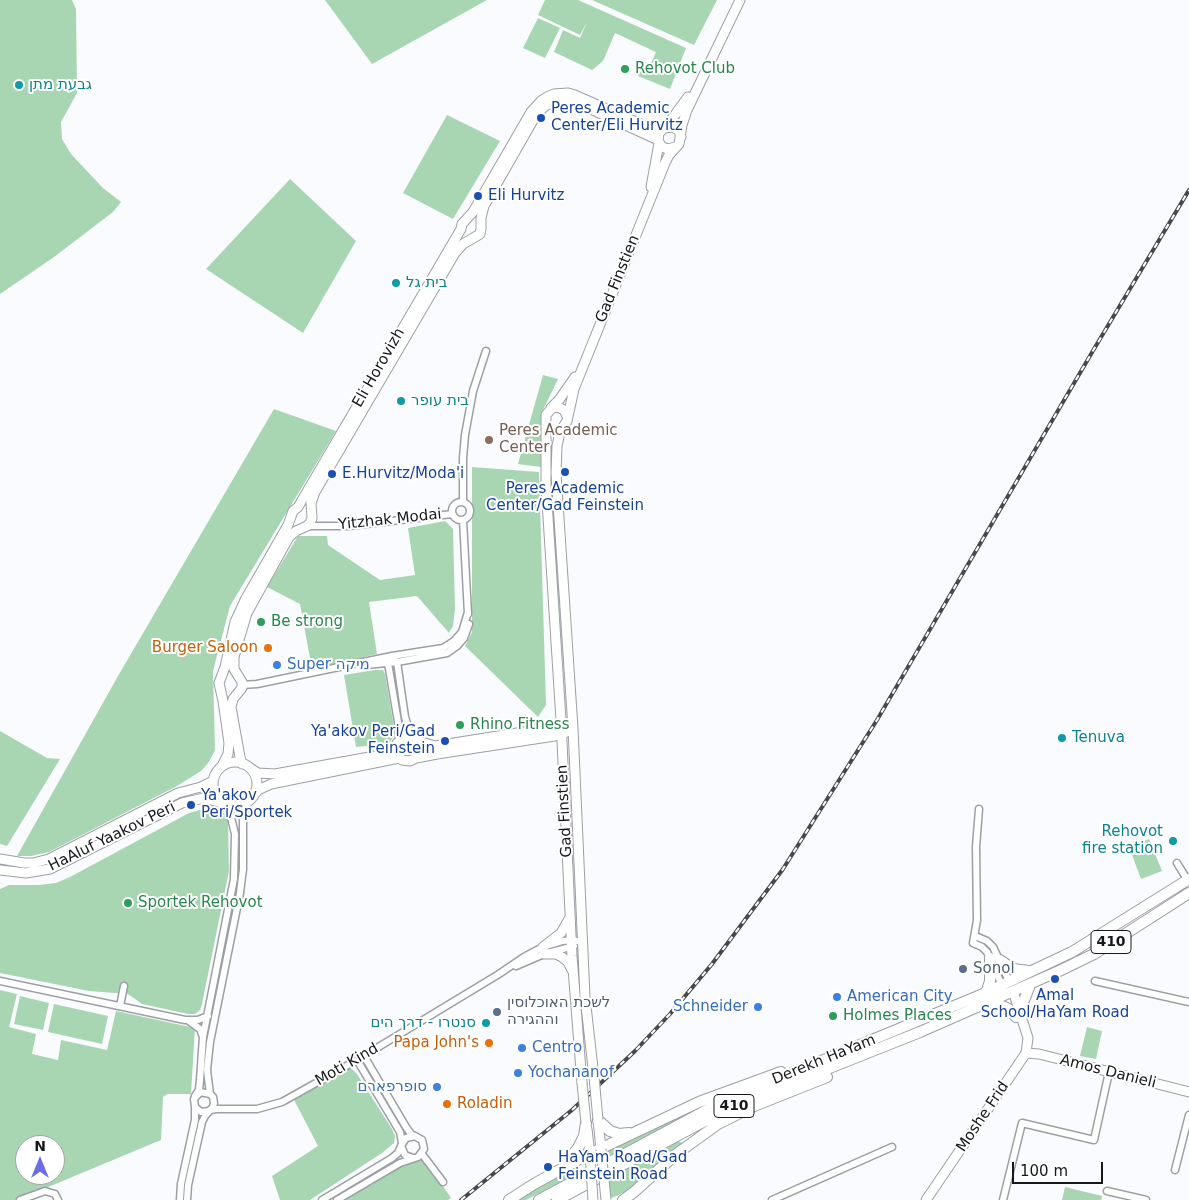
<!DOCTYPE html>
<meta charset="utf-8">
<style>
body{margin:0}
#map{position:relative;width:1189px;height:1200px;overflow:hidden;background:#fafbfe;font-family:"DejaVu Sans",sans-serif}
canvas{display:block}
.north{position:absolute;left:15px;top:1135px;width:50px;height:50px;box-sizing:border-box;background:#fff;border:1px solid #a2a3a4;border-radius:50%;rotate:0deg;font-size:14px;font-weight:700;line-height:20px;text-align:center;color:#17181b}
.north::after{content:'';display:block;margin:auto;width:18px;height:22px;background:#6c6ce5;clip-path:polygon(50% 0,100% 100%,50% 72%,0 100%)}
.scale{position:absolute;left:1012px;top:1162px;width:91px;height:22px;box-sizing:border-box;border:2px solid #17181b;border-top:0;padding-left:6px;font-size:15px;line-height:18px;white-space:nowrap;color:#17181b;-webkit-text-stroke:4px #fff;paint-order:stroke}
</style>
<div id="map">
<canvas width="1189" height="1200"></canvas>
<div class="north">N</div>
<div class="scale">100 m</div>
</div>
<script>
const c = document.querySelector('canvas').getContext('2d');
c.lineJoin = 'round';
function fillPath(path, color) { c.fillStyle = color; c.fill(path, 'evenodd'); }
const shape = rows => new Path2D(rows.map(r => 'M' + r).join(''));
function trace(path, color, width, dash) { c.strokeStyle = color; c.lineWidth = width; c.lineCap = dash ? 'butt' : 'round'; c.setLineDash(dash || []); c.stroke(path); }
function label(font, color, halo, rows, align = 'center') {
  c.font = font + ' "DejaVu Sans","Noto Sans Hebrew",sans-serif'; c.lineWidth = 4; c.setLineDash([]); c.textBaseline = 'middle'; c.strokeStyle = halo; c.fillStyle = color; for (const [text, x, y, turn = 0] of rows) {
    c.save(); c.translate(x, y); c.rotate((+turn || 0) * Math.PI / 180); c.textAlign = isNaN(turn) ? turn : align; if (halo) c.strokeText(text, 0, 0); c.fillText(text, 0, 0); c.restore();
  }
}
fillPath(shape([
 [0,0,72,0,76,9,77,93,61,122,62,139,71,154,103,188,121,202,113,212,54,257,0,294],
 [325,0,487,0,372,64],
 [545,0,578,0,686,48,670,89,638,76,641,70,647,72,656,52,615,33,603,61,592,70,554,52,563,30,580,38,587,22,580,35,538,15],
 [592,0,717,0,694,45],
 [538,18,560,28,545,58,523,48],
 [447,115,500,141,453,219,403,193],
 [290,179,356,241,303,333,206,269],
 [543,375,558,379,544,408,541,418,541,467,518,464],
 [274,409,336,431,230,606,213,671,215,750,209,762,201,771,177,786,49,852,31,856,17,856,118,676],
 [472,467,539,472,546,705,538,717,465,646,472,632],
 [445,521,453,529,455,609,453,626,449,633,417,596,369,602,377,654,312,669,300,604,267,587,298,536,327,536,328,545,380,580,415,575,408,528],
 [375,670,383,670,385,674,395,733,390,742,387,744,356,747,344,675],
 [0,731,47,758,60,759,7,846,0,844],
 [214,806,221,808,226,813,228,819,229,871,202,1004,200,1010,195,1014,188,1014,142,1004,128,994,89,991,0,973,0,889,9,885,39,885,56,883,70,877,189,813],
 [1149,839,1162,871,1141,879,1129,847],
 [0,990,17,994,9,1027,36,1034,32,1054,58,1060,61,1040,107,1050,116,1011,195,1028,191,1094,167,1094,163,1097,161,1140,17,1200,0,1200],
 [25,1145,55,1145,55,1175,25,1175],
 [20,996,49,1003,43,1030,14,1024],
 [54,1004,108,1016,102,1044,48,1032],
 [1087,1027,1102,1031,1096,1059,1080,1056],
 [350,1067,357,1074,392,1129,395,1136,394,1143,382,1153,310,1200,280,1200,272,1176,318,1146,293,1098],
 [678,1115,680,1120,604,1160,602,1151],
 [678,1141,683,1143,627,1191,614,1197,607,1199,604,1180],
 [425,1159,451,1198,448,1200,340,1200,402,1164],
 [579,1165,579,1173,526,1200,516,1200],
 [1065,1187,1102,1196,1101,1200,1062,1200]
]), '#a9d6b2');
const street = shape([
 '452 511a9 9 0 1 1 18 0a9 9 0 1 1-18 0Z',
 [463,502,463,458,465,435,473,391,486,351],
 [463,520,468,614],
 [307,526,348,526,452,514],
 [395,660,397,662,405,717,410,733,413,739],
 [389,661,388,663,399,728,399,741],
 [366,665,397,662,447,653,457,646,464,638,469,624],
 [242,685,257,684,392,656,443,648,454,641,462,632,468,612],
 [979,809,976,847,977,920,973,943,982,947,987,952,1003,988],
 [1177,863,1188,881],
 [975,936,987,941,993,947,1010,983],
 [516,966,544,954,574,946],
 [0,981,185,1020,198,1020,208,1016],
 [1095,981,1189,1002],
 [120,1006,124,986],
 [189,1021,200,1029,203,1037],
 [357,1060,400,1132,402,1143],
 [210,1094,207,1070,210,1042,240,893,243,869,243,815,248,802],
 [195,1096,199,1090,200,1080,203,1037,234,879,235,834,228,805],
 [210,1110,217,1109,257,1109,282,1102,357,1060,499,974,524,957,543,947,563,941,572,940,582,942],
 [422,1154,443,1182],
 [413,1158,405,1155,401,1146,406,1138,415,1136],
 [1175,1170,1189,1115],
 [1107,1191,1146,1200],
 [20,1200,45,1191,55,1194,58,1200],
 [180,1200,181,1184,195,1120,195,1108],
 [187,1200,188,1185,202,1122,205,1116,213,1107,214,1103,213,1097,210,1094,200,1092,194,1099,195,1107,201,1112,209,1111],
 [322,1200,392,1158,398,1153,401,1146],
 [337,1200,400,1163,418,1157,424,1149,422,1140,411,1134,406,1127,364,1056],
 [772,1200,892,1147],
 [1003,1200,1022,1123,1094,1140,1109,1072]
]);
const secondary = shape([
 [666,127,688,97],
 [676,147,667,149,661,146,658,140,659,133,664,128,673,127,679,131,681,137],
 [651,187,659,143],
 [551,408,559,400,575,377],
 [567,416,564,410,558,407,552,408,546,415,546,486,561,720,572,956,582,1083],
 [561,726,573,728,561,735,437,754,416,758,410,761,402,760,396,753,397,743,405,737,435,746,561,726],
 '213 784a22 22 0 1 1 44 0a22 22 0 1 1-44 0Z',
 [242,764,240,757,231,707,233,699,242,688,242,682,234,669,234,657,247,613,289,537,296,531,307,526,310,523,312,518,311,503,315,492,455,253,463,244,480,234,481,229,481,218,484,206,536,115,545,106,556,101,573,101,658,140],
 [222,766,228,754,229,743,223,701,219,683,225,667,235,622,245,600,288,525,293,511,298,507,461,229,462,224,473,212,531,112,541,101,547,97,554,94,568,93,575,95,650,128,663,129],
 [250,768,258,773,275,774,381,755,396,747],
 [253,796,258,790,271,784,399,758],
 [0,859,24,863,33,863,49,859,178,793,201,787,213,781],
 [0,870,26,873,50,869,182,803,204,798,222,803],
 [543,947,561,933,569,919],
 [544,954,556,954,562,957,568,962,572,970],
 [1026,1053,1039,1054,1189,1092],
 [594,1077,585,997,573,728,556,473,557,446,560,432,567,421,574,389,665,163,669,155,679,144,682,125,687,110,740,0],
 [598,1120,601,1149],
 [587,1129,590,1155],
 [926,1200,1026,1053,1028,1038,1013,991]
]);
const primary = shape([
 [1000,960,1013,969,1029,971],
 [983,994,987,991,990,981,990,958],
 [986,1006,1000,1005,1009,1009,1016,1017],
 [1022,1015,1023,1003,1030,985],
 [598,1120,610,1131,619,1134,629,1133],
 [565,1164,578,1148,584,1136,586,1123],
 [509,1200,534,1184,583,1157,699,1102,781,1072],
 [539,1200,722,1102,983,994,1072,952,1189,879],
 [557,1200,729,1108,920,1032,1059,971,1094,954,1189,893],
 [623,1200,634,1192,675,1155,718,1124,754,1106,827,1077]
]);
trace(street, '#9c9fa6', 9);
trace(secondary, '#9c9fa6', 11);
trace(primary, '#9c9fa6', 12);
trace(street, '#fff', 6);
trace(secondary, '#fff', 9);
trace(primary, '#fff', 10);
const rail = shape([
 [461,1200,572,1110,635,1051,670,1014,712,964,783,869,877,720,1094,349,1189,190]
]);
trace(rail, '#47484b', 4);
trace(rail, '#fff', 2, [5.5]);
const secondaryBridge = shape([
 [594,1077,598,1120],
 [582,1083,586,1123],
 [601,1149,606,1200],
 [590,1155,593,1200]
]);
trace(secondaryBridge, '#9c9fa6', 11, []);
trace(secondaryBridge, '#fff', 9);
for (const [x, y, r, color] of [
 [625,69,5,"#2e9e5b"],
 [19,85,5,"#0f9aa8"],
 [541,118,5,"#1a4fb4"],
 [478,196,5,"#1a4fb4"],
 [396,283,5,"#0f9aa8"],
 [401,401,5,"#0f9aa8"],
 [489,440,5,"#8d6e63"],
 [565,472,5,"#1a4fb4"],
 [332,474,5,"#1a4fb4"],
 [261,622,5,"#2e9e5b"],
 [268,648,5,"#e8710a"],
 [277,665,5,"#3f7fe0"],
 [460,725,5,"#2e9e5b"],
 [1062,738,5,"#0f9aa8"],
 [445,741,5,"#1a4fb4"],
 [191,805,5,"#1a4fb4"],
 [1173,841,5,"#0f9aa8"],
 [128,903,5,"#2e9e5b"],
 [963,969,5,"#5c6f8a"],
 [1055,979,5,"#1a4fb4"],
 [837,997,5,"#3f7fe0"],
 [758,1007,5,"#3f7fe0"],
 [497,1012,5,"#5c6f8a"],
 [833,1016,5,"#2e9e5b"],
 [486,1023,5,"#0f9aa8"],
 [489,1043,5,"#e8710a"],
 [522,1048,5,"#3f7fe0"],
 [518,1073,5,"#3f7fe0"],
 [437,1087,5,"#3f7fe0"],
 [447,1104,5,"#e8710a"],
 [548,1167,5,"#1a4fb4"]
]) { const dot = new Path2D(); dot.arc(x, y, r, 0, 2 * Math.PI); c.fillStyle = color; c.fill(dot); trace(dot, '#fff', 2); }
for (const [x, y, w] of [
 [1111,942,40],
 [734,1106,40]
]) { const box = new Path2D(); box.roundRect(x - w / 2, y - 11.5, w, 23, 4); c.fillStyle = '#fff'; c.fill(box); trace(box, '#17181b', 1); }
label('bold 14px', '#17181b', null, [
 ["410",1111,942],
 ["410",734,1106]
]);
label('15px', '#27864d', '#fff', [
 ["Rehovot Club",635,69],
 ["Be strong",271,622],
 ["Rhino Fitness",470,725],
 ["Sportek Rehovot",138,903],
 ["Holmes Places",843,1016]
], 'left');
label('15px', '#0d838f', '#fff', [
 ["גבעת מתן",29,85],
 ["בית גל",406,283],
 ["בית עופר",411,401],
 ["Tenuva",1072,738],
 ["Rehovot",1163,832,"right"],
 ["fire station",1163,849,"right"],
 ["סנטרו - דרך הים",476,1023,"right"]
], 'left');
label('15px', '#164399', '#fff', [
 ["Peres Academic",551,109],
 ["Center/Eli Hurvitz",551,126],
 ["Eli Hurvitz",488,196],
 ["E.Hurvitz/Moda'i",342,474],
 ["Peres Academic",565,489,"center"],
 ["Center/Gad Feinstein",565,506,"center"],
 ["Ya'akov Peri/Gad",435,732,"right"],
 ["Feinstein",435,749,"right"],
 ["Ya'akov",201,796],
 ["Peri/Sportek",201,813],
 ["Amal",1055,996,"center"],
 ["School/HaYam Road",1055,1013,"center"],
 ["HaYam Road/Gad",558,1158],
 ["Feinstein Road",558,1175]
], 'left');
label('15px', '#17181b', '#fff', [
 ["Gad Finstien",618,279,-68],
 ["Eli Horovizh",379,368,-60],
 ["Yitzhak Modai",390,520,-6],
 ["Gad Finstien",565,811,-93],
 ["HaAluf Yaakov Peri",112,837,-26],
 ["Derekh HaYam",824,1060,-22],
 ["Moti Kind",347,1065,-30],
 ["Amos Danieli",1108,1072,14],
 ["Moshe Frid",983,1117,-56]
]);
label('15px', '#785e54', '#fff', [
 ["Peres Academic",499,431],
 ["Center",499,448]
], 'left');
label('15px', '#c56008', '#fff', [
 ["Burger Saloon",258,648],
 ["Papa John's",479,1043],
 ["Roladin",457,1104,"left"]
], 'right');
label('15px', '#366cbe', '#fff', [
 ["Super מיקה",287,665],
 ["American City",847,997],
 ["Schneider",748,1007,"right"],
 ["Centro",532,1048],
 ["Yochananof",528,1073],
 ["סופרפארם",427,1087,"right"]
], 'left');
label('15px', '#4e5e75', '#fff', [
 ["Sonol",973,969],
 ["לשכת האוכלוסין",507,1003],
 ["וההגירה",507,1020]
], 'left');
</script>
